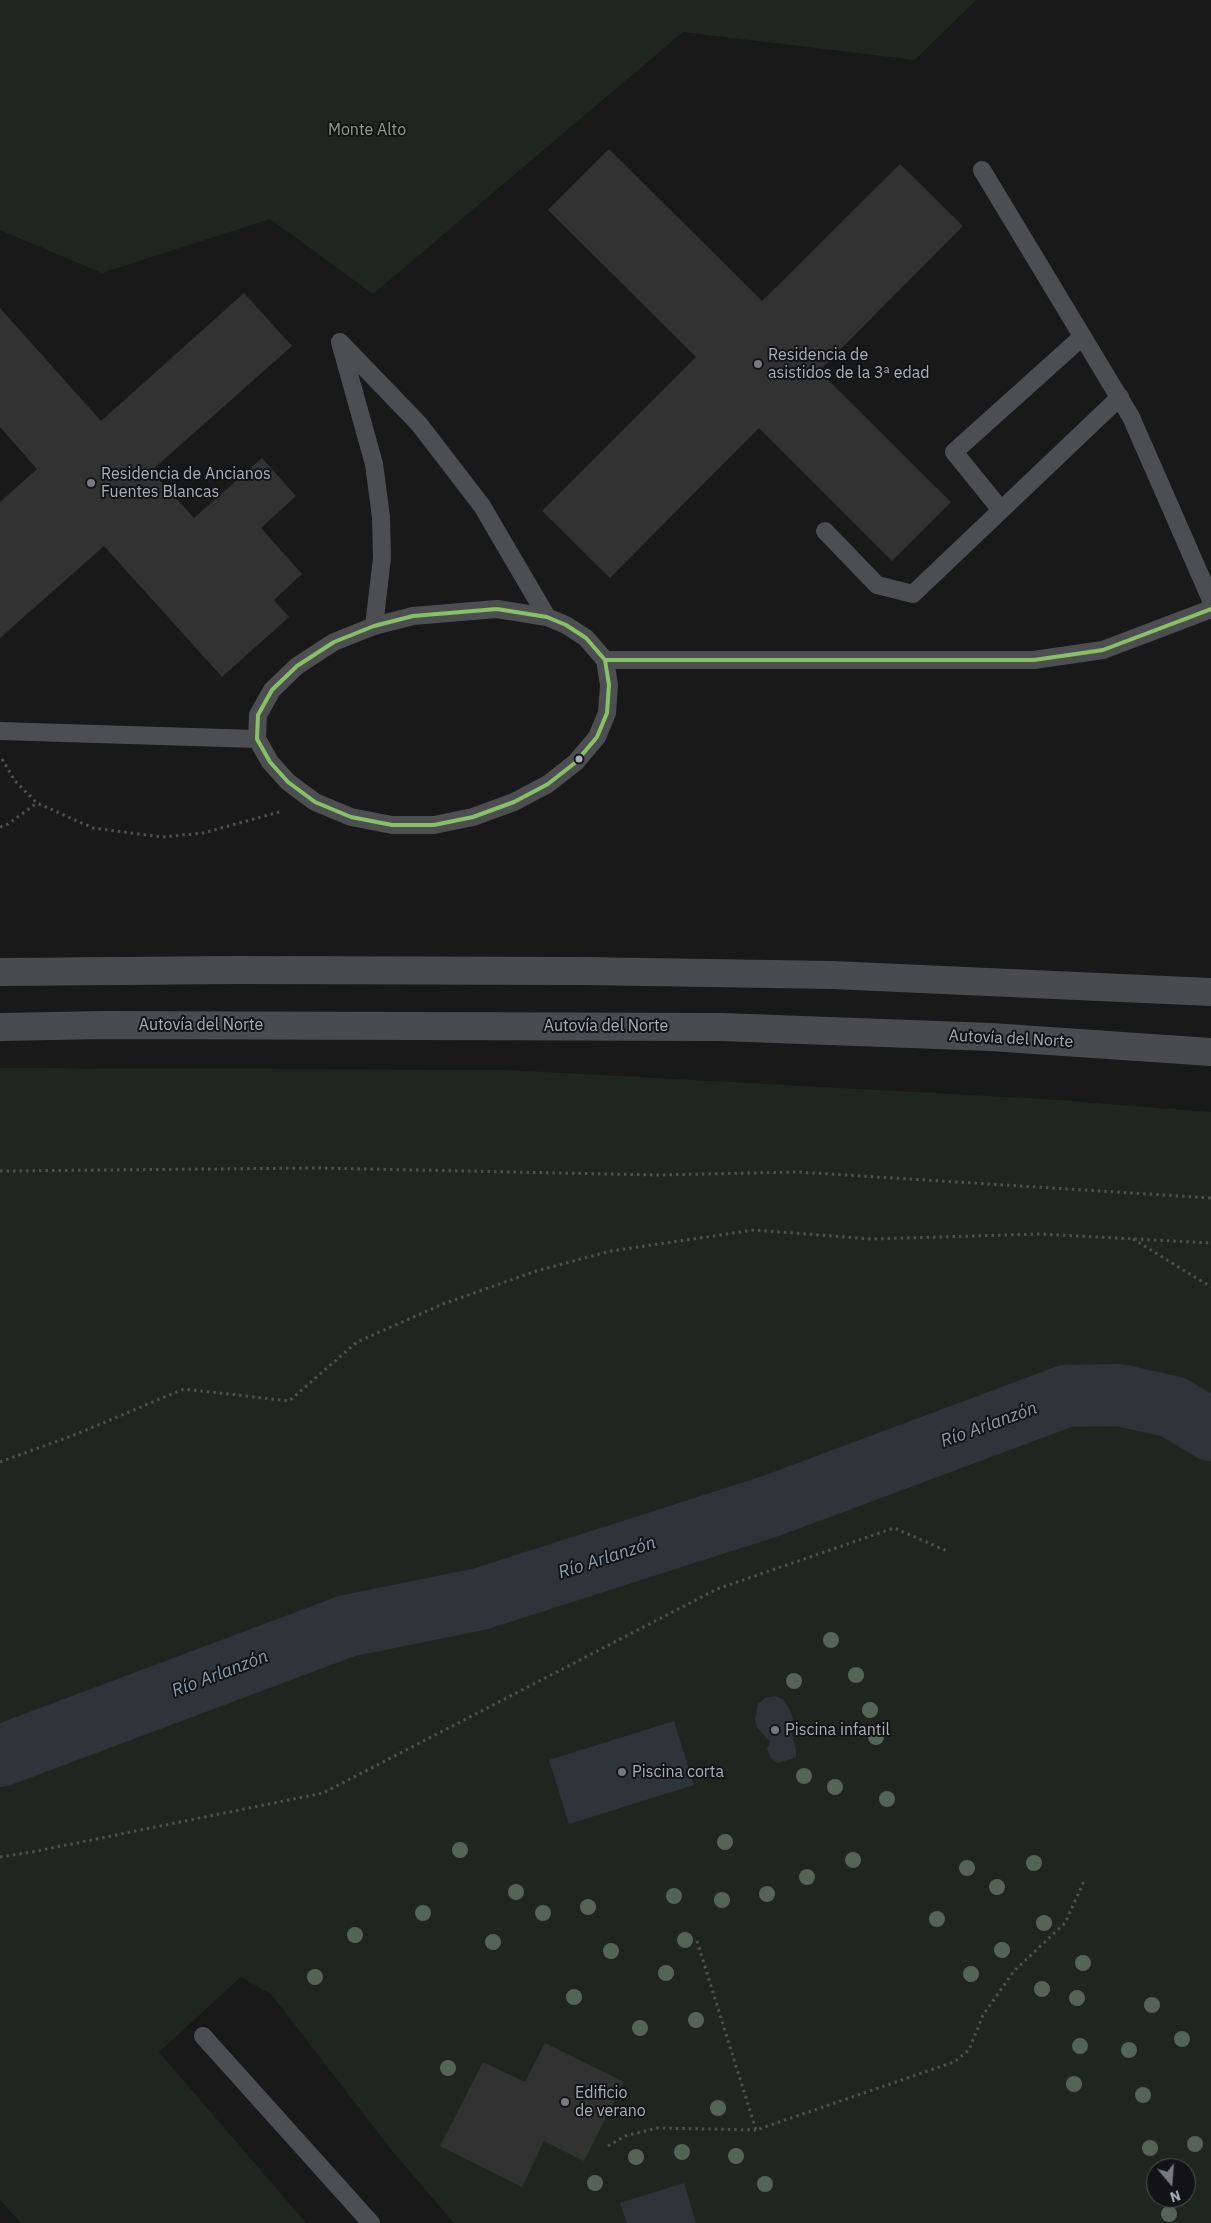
<!DOCTYPE html>
<meta charset="utf-8">
<style>
body{margin:0}
#map{position:relative;width:1211px;height:2223px;overflow:hidden;background:#191919;font-family:"IBM Plex Sans",sans-serif}
canvas{display:block}
.north{position:absolute;left:1146px;top:2158px;width:50px;height:50px;box-sizing:border-box;background:#131315;border:1px solid #505157;border-radius:50%;rotate:162deg;font-size:14px;font-weight:700;line-height:20px;text-align:center;color:#abafb9}
.north::after{content:'';display:block;margin:auto;width:18px;height:22px;background:#787a81;clip-path:polygon(50% 0,100% 100%,50% 72%,0 100%)}
</style>
<div id="map">
<canvas width="1211" height="2223"></canvas>
<div class="north">N</div>
</div>
<script>
const c = document.querySelector('canvas').getContext('2d');
c.lineJoin = 'round';
function fillPath(path, color) { c.fillStyle = color; c.fill(path, 'evenodd'); }
const shape = rows => new Path2D(rows.map(r => 'M' + r).join(''));
function trace(path, color, width, dash) { c.strokeStyle = color; c.lineWidth = width; c.lineCap = dash ? 'butt' : 'round'; c.setLineDash(dash || []); c.stroke(path); }
function label(font, color, halo, rows, align = 'center') {
  c.font = font + ' "IBM Plex Sans",sans-serif'; c.lineWidth = 4; c.setLineDash([]); c.textBaseline = 'middle'; c.strokeStyle = halo; c.fillStyle = color; for (const [text, x, y, turn = 0] of rows) {
    c.save(); c.translate(x, y); c.rotate((+turn || 0) * Math.PI / 180); c.textAlign = isNaN(turn) ? turn : align; if (halo) c.strokeText(text, 0, 0); c.fillText(text, 0, 0); c.restore();
  }
}
fillPath(shape([
 [0,0,976,0,915,60,683,32,373,294,270,219,102,273,0,230],
 [0,1068,508,1070,1044,1099,1211,1112,1211,2223,454,2223,393,2152,271,1994,241,1977,159,2052,306,2223,21,2223,0,2200],
 [1156,2168,1186,2168,1186,2198,1156,2198]
]), '#1f2620');
fillPath(shape([
 [775,1696,784,1700,790,1710,793,1719,791,1732,796,1749,796,1757,778,1763,771,1758,767,1749,770,1742,757,1727,755,1719,758,1704,765,1698],
 [674,1721,694,1785,569,1824,549,1760],
 [684,2183,696,2223,627,2223,620,2203]
]), '#2d343a');
trace(shape([
 [0,1756,347,1626,480,1599,771,1506,1066,1396,1119,1395,1173,1407,1211,1430]
]), '#2d343a', 62);
fillPath(shape([
 [609,149,762,301,900,164,963,226,819,371,951,502,892,561,759,428,610,578,542,511,696,357,548,210],
 [244,293,292,346,151,471,194,518,262,458,296,496,261,528,302,574,274,600,289,617,222,677,104,546,0,638,0,502,37,469,0,427,0,308,101,421],
 [545,2043,624,2082,584,2161,544,2141,522,2187,440,2146,483,2062,525,2082]
]), '#323233');
trace(shape([
 [2,759,15,781,37,803,93,828,162,837,203,833,283,811],
 [0,827,8,824,37,803],
 [0,1171,317,1168,658,1175,798,1172,1211,1198],
 [1133,1239,1211,1287],
 [0,1462,74,1435,184,1389,289,1401,357,1342,443,1304,536,1271,611,1251,754,1230,871,1239,1040,1234,1211,1243],
 [0,1857,32,1852,323,1793,717,1589,894,1528,947,1551],
 [697,1941,756,2130,954,2062,969,2050,983,2015,1014,1971,1065,1923,1085,1879],
 [608,2146,625,2136,657,2128,756,2130]
]), '#4f5053', 3, [2.5, 4]);
trace(shape([
 [982,170,1131,417,1211,600],
 [1001,510,954,452,1082,337],
 [825,531,877,585,913,594,1120,397],
 [497,609,547,617,566,625,586,638,605,660,609,685,607,713,597,737,576,762,548,784,514,802,473,817,434,825,392,825,351,817,315,802,288,782,270,762,257,739,258,715,272,690,297,666,334,642,374,626,413,616,497,609],
 [374,626,382,558,381,517,374,464,340,342,419,424,482,506,547,617],
 [605,660,1034,660,1103,650,1211,609],
 [0,731,257,739],
 [203,2036,371,2223]
]), '#4d4e52', 18);
trace(shape([
 [0,972,237,970,584,971,832,975,1211,992],
 [0,1027,104,1025,722,1027,991,1037,1211,1052]
]), '#4a4b4e', 28);
trace(shape([
 [497,609,547,617,566,625,586,638,605,660,609,685,607,713,597,737,576,762,548,784,514,802,473,817,434,825,392,825,351,817,315,802,288,782,270,762,257,739,258,715,272,690,297,666,334,642,374,626,413,616,497,609],
 [605,660,1034,660,1103,650,1211,609]
]), '#87c065', 4);
c.fillStyle = '#546455';
for (const [x, y] of [
 [831,1640],
 [856,1675],
 [794,1681],
 [870,1710],
 [876,1737],
 [804,1776],
 [835,1787],
 [887,1799],
 [725,1842],
 [460,1850],
 [853,1860],
 [1034,1863],
 [967,1868],
 [807,1877],
 [997,1887],
 [516,1892],
 [767,1894],
 [674,1896],
 [722,1900],
 [588,1907],
 [423,1913],
 [543,1913],
 [937,1919],
 [1044,1923],
 [355,1935],
 [685,1940],
 [493,1942],
 [1002,1950],
 [611,1951],
 [1083,1963],
 [666,1973],
 [971,1974],
 [315,1977],
 [1042,1989],
 [574,1997],
 [1077,1998],
 [1152,2005],
 [696,2020],
 [640,2028],
 [1182,2039],
 [1080,2046],
 [1129,2050],
 [448,2068],
 [1074,2084],
 [1143,2095],
 [718,2108],
 [1195,2144],
 [1150,2148],
 [682,2152],
 [736,2156],
 [636,2157],
 [595,2183],
 [765,2184],
 [1169,2214]
]) { c.beginPath(); c.arc(x, y, 8, 0, 2 * Math.PI); c.fill(); }
for (const [x, y, r, color] of [
 [758,364,5,"#787a81"],
 [91,483,5,"#787a81"],
 [579,759,4.5,"#abafb9"],
 [775,1730,5,"#787a81"],
 [622,1772,5,"#787a81"],
 [565,2102,5,"#787a81"]
]) { const dot = new Path2D(); dot.arc(x, y, r, 0, 2 * Math.PI); c.fillStyle = color; c.fill(dot); trace(dot, '#131315', 2); }
label('16px', '#84a286', '#131315', [
 ["Monte Alto",367,130]
]);
label('16px', '#abafb9', '#131315', [
 ["Residencia de",768,355],
 ["asistidos de la 3ª edad",768,373],
 ["Residencia de Ancianos",101,474],
 ["Fuentes Blancas",101,492],
 ["Piscina infantil",785,1730],
 ["Piscina corta",632,1772],
 ["Edificio",575,2093],
 ["de verano",575,2111]
], 'left');
label('16px', '#abafb9', '#131315', [
 ["Autovía del Norte",201,1025],
 ["Autovía del Norte",606,1026],
 ["Autovía del Norte",1011,1039,3]
]);
label('italic 18px', '#859db1', '#131315', [
 ["Río Arlanzón",989,1425,-20],
 ["Río Arlanzón",607,1558,-18],
 ["Río Arlanzón",220,1674,-21]
]);
</script>
